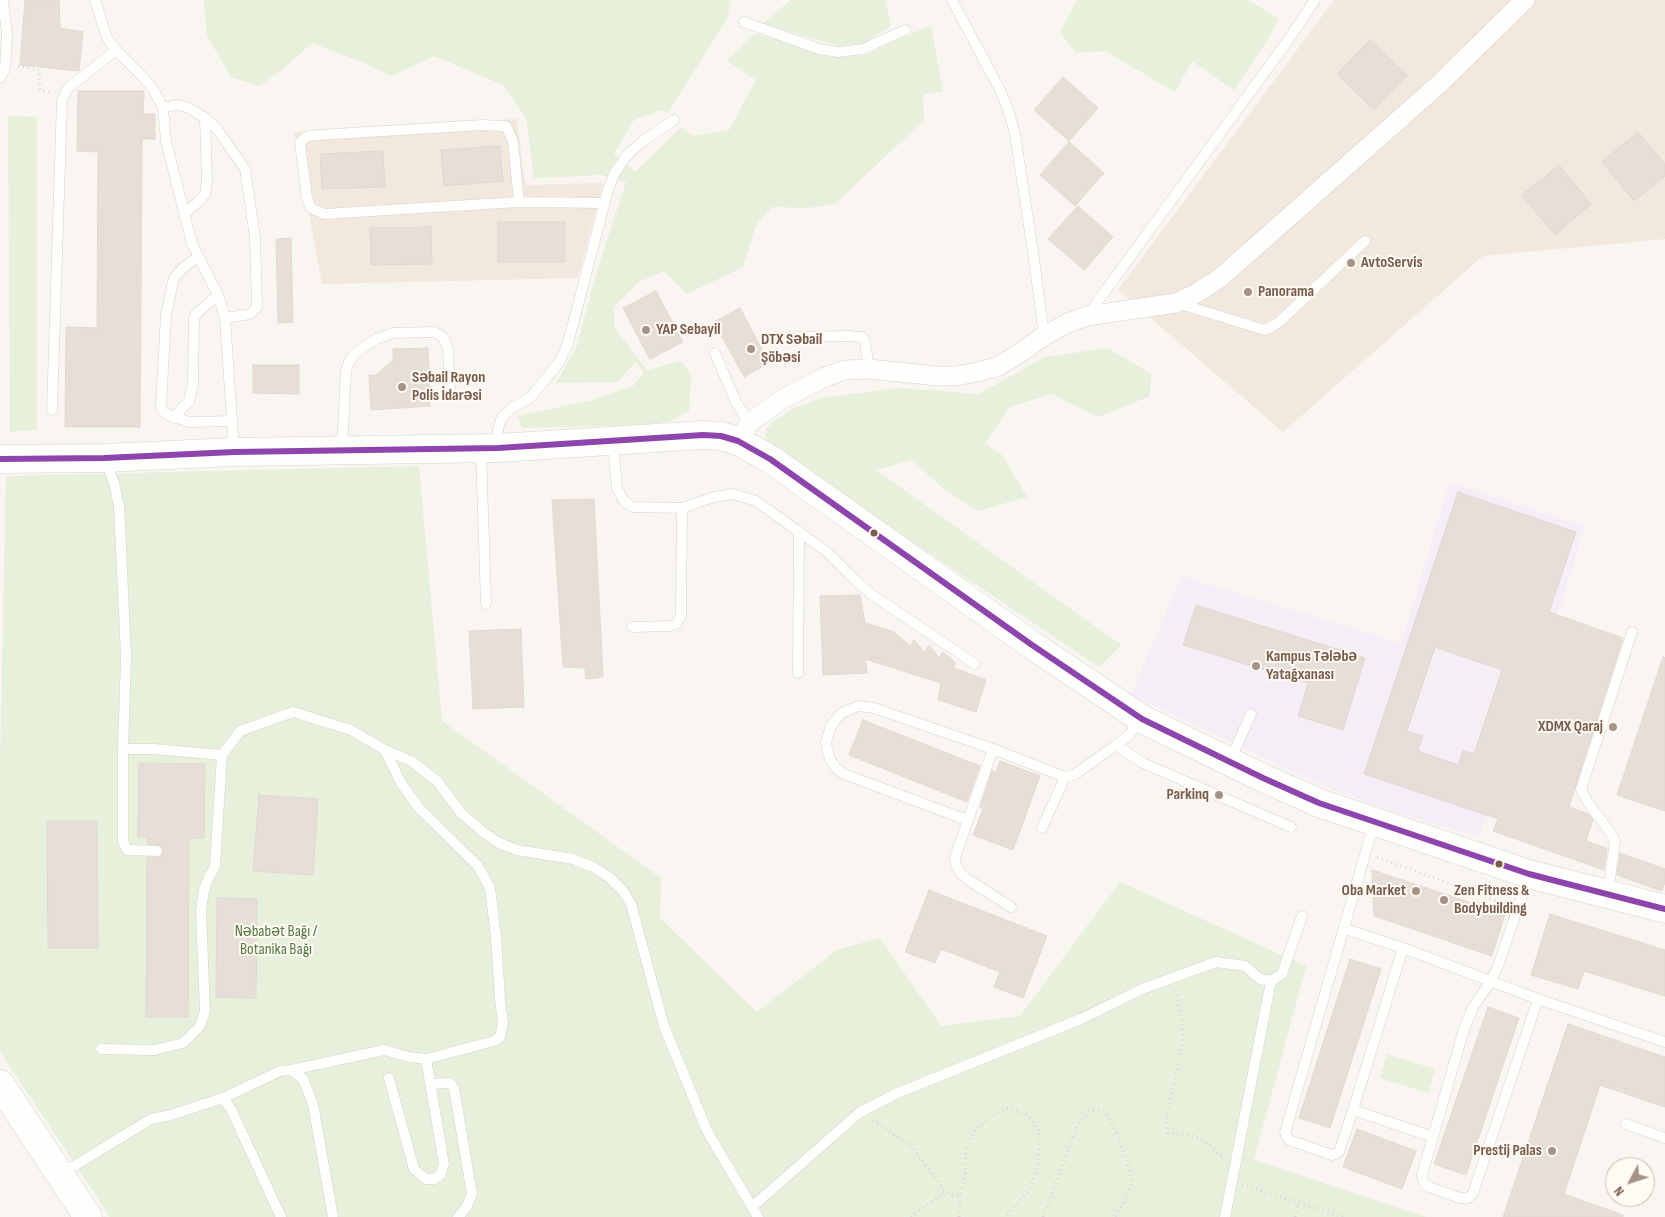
<!DOCTYPE html>
<meta charset="utf-8">
<style>
body{margin:0}
#map{position:relative;width:1665px;height:1217px;overflow:hidden;background:#f9f5f0;font-family:"Sofia Sans Condensed",sans-serif}
canvas{display:block}
.north{position:absolute;left:1605px;top:1157px;width:50px;height:50px;box-sizing:border-box;background:#fffaf3;border:1px solid #cabbb1;border-radius:50%;rotate:230deg;font-size:14px;font-weight:700;line-height:20px;text-align:center;color:#7a5c4d}
.north::after{content:'';display:block;margin:auto;width:18px;height:22px;background:#a69286;clip-path:polygon(50% 0,100% 100%,50% 72%,0 100%)}
</style>
<div id="map">
<canvas width="1665" height="1217"></canvas>
<div class="north">N</div>
</div>
<script>
const c = document.querySelector('canvas').getContext('2d');
c.lineJoin = 'round';
function fillPath(path, color) { c.fillStyle = color; c.fill(path, 'evenodd'); }
const shape = rows => new Path2D(rows.map(r => 'M' + r).join(''));
function trace(path, color, width, dash) { c.strokeStyle = color; c.lineWidth = width; c.lineCap = dash ? 'butt' : 'round'; c.setLineDash(dash || []); c.stroke(path); }
function label(font, color, halo, rows, align = 'center') {
  c.font = font + ' "Sofia Sans Condensed",sans-serif'; c.lineWidth = 4; c.setLineDash([]); c.textBaseline = 'middle'; c.strokeStyle = halo; c.fillStyle = color; for (const [text, x, y, turn = 0] of rows) {
    c.save(); c.translate(x, y); c.rotate((+turn || 0) * Math.PI / 180); c.textAlign = isNaN(turn) ? turn : align; if (halo) c.strokeText(text, 0, 0); c.fillText(text, 0, 0); c.restore();
  }
}
fillPath(shape([
 [1334,0,1665,0,1665,239,1483,256,1283,432,1118,290],
 [517,119,525,185,603,183,578,278,322,284,294,132]
]), '#f2e8de');
fillPath(shape([
 [1450,482,1585,526,1565,593,1479,837,1394,812,1328,788,1131,695,1181,576,1401,643]
]), '#f6eef6');
fillPath(shape([
 [204,0,731,0,727,19,667,114,662,110,634,120,614,154,635,172,681,127,692,136,729,130,756,80,727,61,752,35,757,34,835,57,866,55,900,38,931,26,943,91,923,95,924,120,835,204,808,208,772,207,756,225,743,267,687,294,664,271,639,282,614,307,614,327,647,370,681,361,691,375,689,411,670,421,644,425,522,428,518,416,592,400,633,386,644,372,635,362,618,382,556,383,577,346,597,271,626,182,601,175,534,178,526,118,503,85,434,56,391,76,362,62,312,43,283,69,259,86,231,77,207,36],
 [791,0,885,0,891,26,864,43,839,46,762,24],
 [1077,0,1248,0,1279,19,1268,39,1234,90,1192,61,1175,92,1105,51,1076,53,1060,32],
 [8,116,37,117,37,430,10,432],
 [1108,348,1151,374,1150,396,1098,417,1051,394,1010,407,985,443,1002,455,1027,497,978,511,945,490,912,460,876,470,1121,645,1099,667,783,455,770,445,765,437,766,429,771,424,792,409,821,398,899,388,979,394,1045,357],
 [419,466,442,721,661,878,660,918,757,1012,837,950,880,938,941,1026,1020,1016,1120,882,1306,966,1254,1160,1426,1217,110,1217,0,1052,0,765,6,476],
 [1387,1054,1435,1069,1428,1093,1380,1078]
]), '#e7f0db');
const building = shape([
 [25,0,59,0,60,28,83,32,79,71,20,65,25,0],
 [1370,40,1407,75,1374,110,1337,74,1370,40],
 [1063,77,1098,108,1069,141,1034,110,1063,77],
 [78,91,144,91,143,114,155,114,155,139,142,139,140,427,65,427,66,327,97,328,98,152,77,151,78,91],
 [1638,132,1665,164,1665,176,1634,201,1602,162,1638,132],
 [1069,142,1104,173,1075,206,1040,175,1069,142],
 [500,146,503,181,444,186,441,150,500,146],
 [383,151,385,187,322,189,320,154,383,151],
 [1559,165,1591,204,1555,235,1522,195,1559,165],
 [1078,206,1113,237,1084,270,1048,239,1078,206],
 [498,222,565,222,565,262,498,262,498,222],
 [431,227,432,264,371,265,370,228,431,227],
 [291,238,293,322,278,323,276,239,291,238],
 [656,291,683,342,650,359,623,308,656,291],
 [740,308,769,363,744,377,714,322,740,308],
 [428,348,430,406,371,410,369,375,376,375,393,360,393,349,428,348],
 [253,365,299,365,299,394,253,393,253,365],
 [1458,492,1576,532,1549,612,1623,638,1569,807,1588,814,1593,820,1586,841,1607,848,1604,870,1493,831,1498,819,1364,774,1458,492],
 [1435,647,1502,670,1474,754,1463,751,1458,765,1418,751,1423,736,1407,731,1435,647],
 [594,499,603,677,586,679,585,668,563,667,552,500,594,499],
 [860,595,865,623,894,632,910,646,914,640,925,653,929,645,939,658,943,652,955,662,954,668,986,680,976,712,938,700,941,683,865,659,867,673,823,675,820,596,860,595],
 [1196,605,1365,658,1343,730,1298,716,1308,683,1183,645,1196,605],
 [521,629,524,707,473,709,469,631,521,629],
 [1663,657,1665,658,1665,811,1617,795,1663,657],
 [863,720,980,766,967,802,849,755,863,720],
 [1000,761,1040,776,1013,850,973,835,983,809,980,807,992,771,996,773,1000,761],
 [139,763,205,764,204,838,189,838,188,1017,146,1017,147,858,160,857,164,851,160,845,147,844,147,837,138,837,139,763],
 [259,795,318,799,313,875,253,871,259,795],
 [47,821,97,821,98,948,48,948,47,821],
 [1620,853,1665,869,1665,882,1662,891,1617,875,1620,853],
 [1372,870,1505,914,1492,956,1374,916,1372,870],
 [929,890,1047,936,1023,998,994,987,1000,972,941,949,935,963,905,952,929,890],
 [217,898,257,899,256,998,216,997,217,898],
 [1550,914,1665,950,1665,996,1584,971,1578,989,1531,975,1550,914],
 [1350,959,1381,969,1330,1128,1299,1118,1350,959],
 [1488,1007,1519,1018,1466,1175,1434,1164,1488,1007],
 [1568,1024,1665,1057,1665,1107,1600,1085,1564,1194,1623,1215,1623,1217,1503,1217,1568,1024],
 [1357,1129,1416,1151,1402,1189,1343,1167,1357,1129]
]);
fillPath(building, '#e6ded7');
trace(building, '#e2d8d2', 1);
const lane = shape([
 [95,0,107,38,116,50,141,75,153,89,163,108,166,141,192,244,218,295,225,318,234,451],
 [952,0,1000,90,1008,109,1015,134,1033,252,1044,336],
 [744,22,819,49,838,52,863,49,905,30],
 [0,78,5,68,7,34,3,0],
 [163,108,176,105,187,107,205,118,217,129,245,169,255,237,257,307,250,314,225,318],
 [519,202,513,141,506,126,482,125,318,135,309,136,303,139,300,143,307,198,311,208,324,214,519,202,605,203],
 [185,213,199,201,205,194,207,182,205,118],
 [198,257,183,268,174,278,166,314,161,407,166,414,189,422,232,421],
 [1177,303,1265,330,1278,323,1365,241],
 [1087,316,1289,39,1315,0],
 [796,337,848,336,862,337,865,342,869,369],
 [715,353,736,402,749,423],
 [52,410,62,100,68,88,116,50],
 [173,418,189,401,193,384,194,319,196,314,218,295],
 [613,443,617,488,624,501,633,507,682,508,681,616,676,624,670,626,632,627],
 [498,447,498,428,502,417,513,407,530,398,560,361,568,343,608,190,614,174,627,155,643,141,674,120],
 [342,449,346,371,349,362,354,354,376,339,393,333,434,332,443,337,448,348,450,391],
 [481,450,486,604],
 [105,459,114,483,119,506,126,656,123,749,154,749,222,755,240,731,293,712,351,730,385,750,401,783,419,808,478,866,490,888,496,937,500,999,503,1023,500,1037,494,1041,426,1059,409,1057,384,1050,291,1070],
 [682,508,714,497,733,494,756,501,827,552,854,579,871,594,975,664],
 [798,673,799,531],
 [1116,745,1143,763,1159,770,1291,827],
 [123,749,123,841,127,850,157,851],
 [993,749,955,857,956,865,961,874,970,881,1011,907],
 [385,750,413,762,438,782,461,813,483,832,499,843,517,850,573,859,593,867,609,877,623,891,631,904,664,1026,707,1131,758,1217],
 [1230,761,1251,714],
 [967,820,844,774,836,768,830,759,827,749,826,742,831,726,837,718,842,713,858,706,874,708,993,749,1065,777,1074,775,1116,745,1129,735,1141,719],
 [1042,828,1065,777],
 [1608,894,1615,841,1612,835,1587,801,1581,789,1632,632],
 [1345,929,1403,948,1538,999,1665,1042],
 [1403,948,1353,1110,1433,1137,1464,1029,1473,1007,1491,981,1498,966,1529,875],
 [101,1049,155,1050,183,1043,200,1026,205,1011,201,911,204,890,209,877,215,866,222,755],
 [389,1078,414,1169,426,1179,434,1179,440,1175,444,1164,426,1059],
 [431,1084,450,1083,454,1088,472,1194,466,1208,458,1217],
 [223,1098,231,1109,281,1217],
 [1353,1110,1339,1152,1332,1155,1289,1140,1285,1133,1374,823],
 [1626,1124,1665,1138],
 [1433,1137,1422,1175,1424,1183,1429,1187,1460,1198,1468,1198,1473,1193,1538,999],
 [61,1174,151,1119,171,1115,223,1098,280,1071,291,1070,303,1079,313,1104,333,1217],
 [752,1207,859,1113,895,1094,1081,1019,1142,989,1216,962,1245,966,1260,979,1271,981,1282,974,1302,916],
 [1225,1217,1271,981]
]);
const street = shape([
 [738,441,749,423,781,400,825,377,845,370,869,369,938,376,956,376,977,372,997,367,1020,353,1044,336,1068,323,1087,316,1176,303,1195,294,1220,278,1438,85,1525,0]
]);
const secondary = shape([
 [0,459,104,458,234,452,498,448,703,435,721,436,738,441,770,459,1032,645,1142,719,1263,778,1319,803,1529,874,1665,909],
 [0,1084,88,1217]
]);
trace(lane, '#d7d1cb', 11);
trace(street, '#d7d1cb', 20);
trace(secondary, '#d9d2cb', 29);
trace(shape([
 [18,66,39,70,40,90,52,92],
 [1377,857,1505,904],
 [1176,990,1182,1019,1183,1041,1166,1120,1168,1133,1194,1136,1212,1146,1217,1153,1224,1157],
 [873,1120,913,1148,944,1189,952,1195,960,1195,965,1179,966,1148,973,1133,993,1115,1007,1108,1018,1111,1028,1115,1040,1132,1038,1163,1030,1189,1005,1217],
 [1242,1184,1343,1217],
 [911,1217,946,1191],
 [959,1217,960,1195],
 [1043,1217,1077,1127,1089,1112,1097,1109,1106,1114,1116,1131,1128,1164,1132,1184,1123,1205,1114,1217],
 [1295,1217,1299,1203]
]), '#dcd5d0', 3, [1, 4]);
trace(lane, '#fefefd', 10);
trace(street, '#fefefd', 19);
trace(secondary, '#fefefd', 28);
trace(shape([
 [0,459,104,458,234,452,498,448,703,435,721,436,738,441,770,459,1032,645,1142,719,1263,778,1319,803,1529,874,1665,909]
]), '#8e44ad', 6);
for (const [x, y, r, color] of [
 [1351,263,5,"#a69286"],
 [1248,292,5,"#a69286"],
 [646,330,5,"#a69286"],
 [751,349,5,"#a69286"],
 [402,387,5,"#a69286"],
 [874,533,4.5,"#7a5c4d"],
 [1256,666,5,"#a69286"],
 [1613,727,5,"#a69286"],
 [1219,795,5,"#a69286"],
 [1499,864,4.5,"#7a5c4d"],
 [1416,891,5,"#a69286"],
 [1444,900,5,"#a69286"],
 [1552,1151,5,"#a69286"]
]) { const dot = new Path2D(); dot.arc(x, y, r, 0, 2 * Math.PI); c.fillStyle = color; c.fill(dot); trace(dot, '#fffaf3', 2); }
label('bold 16px', '#7a5c4d', '#fffaf3', [
 ["AvtoServis",1361,263],
 ["Panorama",1258,292],
 ["YAP Sebayil",656,330],
 ["DTX Səbail",761,340],
 ["Şöbəsi",761,358],
 ["Səbail Rayon",412,378],
 ["Polis İdarəsi",412,396],
 ["Kampus Tələbə",1266,657],
 ["Yatağxanası",1266,675],
 ["XDMX Qaraj",1603,727,"right"],
 ["Parkinq",1209,795,"right"],
 ["Oba Market",1406,891,"right"],
 ["Zen Fitness &",1454,891],
 ["Bodybuilding",1454,909],
 ["Prestij Palas",1542,1151,"right"]
], 'left');
label('16px', '#537a41', '#fffaf3', [
 ["Nəbabət Bağı /",276,932],
 ["Botanika Bağı",276,950]
]);
</script>
